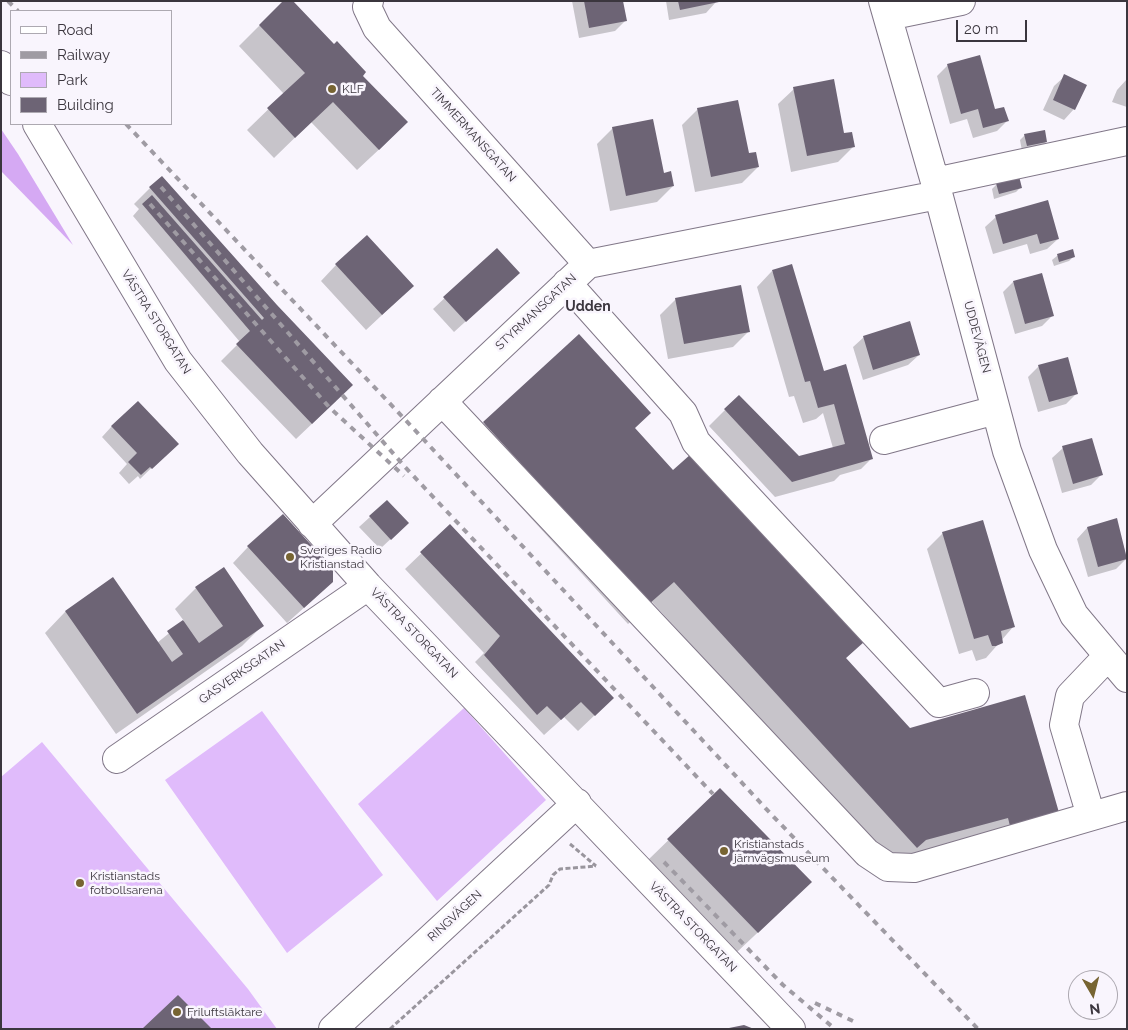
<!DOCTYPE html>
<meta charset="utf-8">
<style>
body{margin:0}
#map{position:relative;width:1128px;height:1030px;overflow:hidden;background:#f9f5fd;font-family:Raleway,sans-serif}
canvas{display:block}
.frame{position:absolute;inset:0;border:2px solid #3b363e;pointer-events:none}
.legend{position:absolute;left:10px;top:10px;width:162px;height:115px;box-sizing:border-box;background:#f9f5fd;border:1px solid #ada9b1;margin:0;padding:6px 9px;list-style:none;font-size:15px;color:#3b363e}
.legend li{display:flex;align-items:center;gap:10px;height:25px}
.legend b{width:25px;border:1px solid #ada9b1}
.north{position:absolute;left:1068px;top:970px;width:50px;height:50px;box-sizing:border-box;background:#f9f5fd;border:1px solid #ada9b1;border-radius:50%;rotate:172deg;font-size:14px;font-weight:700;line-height:20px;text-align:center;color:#3b363e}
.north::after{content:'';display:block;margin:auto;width:18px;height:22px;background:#776432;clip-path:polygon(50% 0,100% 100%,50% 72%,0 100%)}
.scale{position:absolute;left:956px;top:20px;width:71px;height:22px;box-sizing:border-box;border:2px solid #3b363e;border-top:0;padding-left:6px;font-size:15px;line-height:18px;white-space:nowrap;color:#3b363e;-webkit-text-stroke:4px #f9f5fd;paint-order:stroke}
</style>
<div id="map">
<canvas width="1128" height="1030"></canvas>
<div class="frame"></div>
<ul class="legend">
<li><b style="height:6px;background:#fff"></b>Road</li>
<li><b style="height:6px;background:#9f9ba3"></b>Railway</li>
<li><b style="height:14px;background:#e0bbfb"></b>Park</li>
<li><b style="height:14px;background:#6d6475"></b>Building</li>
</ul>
<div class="north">N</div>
<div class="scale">20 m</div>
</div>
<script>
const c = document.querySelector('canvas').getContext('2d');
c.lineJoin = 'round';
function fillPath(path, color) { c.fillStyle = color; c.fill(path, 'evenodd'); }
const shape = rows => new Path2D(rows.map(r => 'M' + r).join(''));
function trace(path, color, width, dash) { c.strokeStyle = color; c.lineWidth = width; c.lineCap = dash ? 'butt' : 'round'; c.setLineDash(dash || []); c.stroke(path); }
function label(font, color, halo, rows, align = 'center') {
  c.font = font + ' Raleway,sans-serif'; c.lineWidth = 5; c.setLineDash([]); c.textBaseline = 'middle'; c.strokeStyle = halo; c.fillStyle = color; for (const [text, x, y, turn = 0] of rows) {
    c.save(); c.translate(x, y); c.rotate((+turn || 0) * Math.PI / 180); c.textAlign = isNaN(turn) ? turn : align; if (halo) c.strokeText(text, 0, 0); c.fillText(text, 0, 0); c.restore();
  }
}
fillPath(shape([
 [464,708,546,800,437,901,358,804],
 [262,711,383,875,287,953,165,780],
 [42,742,248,989,277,1029,1,1029,1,777]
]), '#e0bbfb');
fillPath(shape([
 [1,129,18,154,73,245,1,171]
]), '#d5a9f3');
fillPath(shape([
 [572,1,622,1,626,20,615,31,579,38],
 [666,1,716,1,716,2,706,13,669,20],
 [260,25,362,76,386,143,357,170,311,122,274,158,247,130,284,94,239,46],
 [948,65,1007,121,997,131,973,138,967,119,950,124,937,76],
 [1065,76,1074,109,1064,120,1043,110,1054,86],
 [1127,79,1127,107,1112,102,1117,90],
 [794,89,854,146,838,162,791,172,778,104],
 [698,109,758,167,742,183,695,192,682,125],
 [613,128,673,186,657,202,610,211,597,144],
 [1025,135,1046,142,1041,147,1022,151,1020,140],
 [161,177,336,401,296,439,221,361,240,342,133,216,139,209,134,204],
 [997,184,1021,187,1016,192,994,199,992,189],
 [996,217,1058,239,1047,249,1030,254,1027,244,993,254,985,227],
 [497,249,508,283,454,332,433,309],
 [1057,256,1074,256,1069,261,1054,266,1052,260],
 [336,265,396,302,366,330,321,281],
 [772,271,823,372,872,458,861,469,840,475,834,481,775,497,709,426,725,410,799,457,833,448,823,413,816,419,803,423,794,396,789,397,757,287],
 [1013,282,1053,315,1042,326,1015,334,1003,292],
 [676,299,749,331,733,347,668,359,660,315],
 [579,336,633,429,673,472,862,642,845,659,910,729,1059,815,896,868,652,602,628,624,463,444],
 [864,337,919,355,908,365,863,380,853,347],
 [1039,366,1077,393,1066,404,1038,412,1028,377],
 [112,426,166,454,140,479,138,476,129,484,119,473,127,464,102,437],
 [1063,448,1101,475,1091,485,1062,493,1052,458],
 [370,517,397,533,380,549,359,527],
 [1116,520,1127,558,1116,569,1088,577,1077,539,1087,528],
 [450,526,597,713,578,731,564,717,544,735,475,662,484,653,405,569],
 [943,533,1013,627,986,658,976,661,972,650,959,654,927,549],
 [248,547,316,597,287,623,233,563],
 [113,579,157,643,184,621,175,609,196,588,263,625,242,646,116,734,45,633,65,612],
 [720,790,789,903,736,953,647,861]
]), '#0003');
fillPath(shape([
 [283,1,293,1,334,44,337,41,366,72,363,76,408,122,379,150,333,102,295,138,267,108,305,73,259,25],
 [584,1,623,1,627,21,589,28],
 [678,1,719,1,719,2,680,10],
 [980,55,995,109,1004,107,1009,121,983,128,978,109,961,114,947,64],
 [1064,74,1087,85,1075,110,1053,100],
 [834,79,844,133,852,132,855,147,807,156,793,87],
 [738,100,749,153,756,152,759,167,711,177,697,108],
 [653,119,664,173,671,171,674,186,626,196,612,127],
 [1045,130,1047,142,1027,146,1024,134],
 [162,176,277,305,353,385,312,424,236,344,250,331,142,204,152,195,262,320,264,318,149,187],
 [1019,176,1022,188,999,194,996,183],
 [1048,200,1059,239,1040,244,1037,234,1003,244,995,215],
 [367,235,414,286,382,315,335,264],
 [497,248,520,273,466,322,443,297],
 [1073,249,1075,257,1059,262,1057,254],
 [792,264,824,371,846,364,873,459,792,482,724,409,739,395,799,456,845,444,834,404,818,408,810,381,805,382,772,270],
 [1042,273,1054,316,1025,324,1013,281],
 [741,285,750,332,684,344,675,298],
 [910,321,920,355,873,370,863,336],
 [579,334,651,413,635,428,673,470,691,454,864,642,846,658,910,728,1025,695,1060,816,1011,830,1008,818,926,840,917,848,674,582,649,604,483,422],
 [1068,357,1078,394,1049,402,1038,365],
 [138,401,179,444,152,469,150,467,141,475,128,462,137,453,111,426],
 [1092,438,1103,475,1073,484,1062,446],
 [387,500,409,523,391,540,369,516],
 [283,514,333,569,333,582,304,608,247,546],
 [1117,518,1127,559,1098,567,1087,527],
 [983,520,1015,627,1001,631,1003,643,996,646,992,646,988,635,974,639,942,532],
 [450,524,614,698,595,716,581,702,561,720,547,706,537,715,484,655,500,636,420,552],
 [224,567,264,626,137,714,65,611,113,577,172,662,183,654,167,631,183,620,199,643,223,626,195,587],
 [720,788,812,882,758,933,667,839],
 [178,995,212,1029,142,1029],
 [744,1025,754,1029,729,1029,729,1028]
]), '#6d6475');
const minor = shape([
 [369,1,367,7,377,28,588,264],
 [883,1,935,182,1007,451,1043,550,1074,615,1127,678],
 [888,16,961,1],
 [1,65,11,81],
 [37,124,178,361,250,453,368,586,791,1029],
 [935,182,1127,141],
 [567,283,683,413,696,442,939,703,975,693],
 [442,401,867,853,888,867,914,868,1127,806],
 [884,440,996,410],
 [312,524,588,264,938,195],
 [117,759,368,586],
 [1091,816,1064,725,1070,696,1108,656],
 [333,1029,577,803]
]);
trace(minor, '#817788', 30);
trace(shape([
 [570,844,596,866],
 [390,1029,549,885,553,875,560,869,596,866]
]), '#99959d', 3, [5, 2.5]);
trace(minor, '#fff', 28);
trace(shape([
 [8,1,18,11],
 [126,124,413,428,770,813,978,1029],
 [161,187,405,467,713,794],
 [150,204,329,407,404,476],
 [664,862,783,985,835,1029],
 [815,1003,855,1022]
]), '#9f9ba3', 4, [6, 6]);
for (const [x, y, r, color] of [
 [332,89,5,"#776432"],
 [290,557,5,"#776432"],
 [724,851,5,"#776432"],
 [80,883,5,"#776432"],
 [177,1012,5,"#776432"]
]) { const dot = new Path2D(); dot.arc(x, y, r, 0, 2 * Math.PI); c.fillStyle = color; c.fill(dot); trace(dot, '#f9f5fd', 2); }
label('12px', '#3b363e', '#f9f5fd', [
 ["KLF",342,89],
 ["Sveriges Radio",300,550],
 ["Kristianstad",300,564],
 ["Kristianstads",734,844],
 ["järnvägsmuseum",734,858],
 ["Kristianstads",90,876],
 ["fotbollsarena",90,890],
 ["Friluftsläktare",187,1012]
], 'left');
label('12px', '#3b363e', '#f9f5fd', [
 ["TIMMERMANSGATAN",473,135,48],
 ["STYRMANSGATAN",536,312,-43],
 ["VÄSTRA STORGATAN",156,322,58],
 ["UDDEVÄGEN",977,337,75],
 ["VÄSTRA STORGATAN",414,633,46],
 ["GASVERKSGATAN",242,672,-35],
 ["RINGVÄGEN",455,916,-43],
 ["VÄSTRA STORGATAN",693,927,46]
]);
label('bold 14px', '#3b363e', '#f9f5fd', [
 ["Udden",588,307]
]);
</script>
